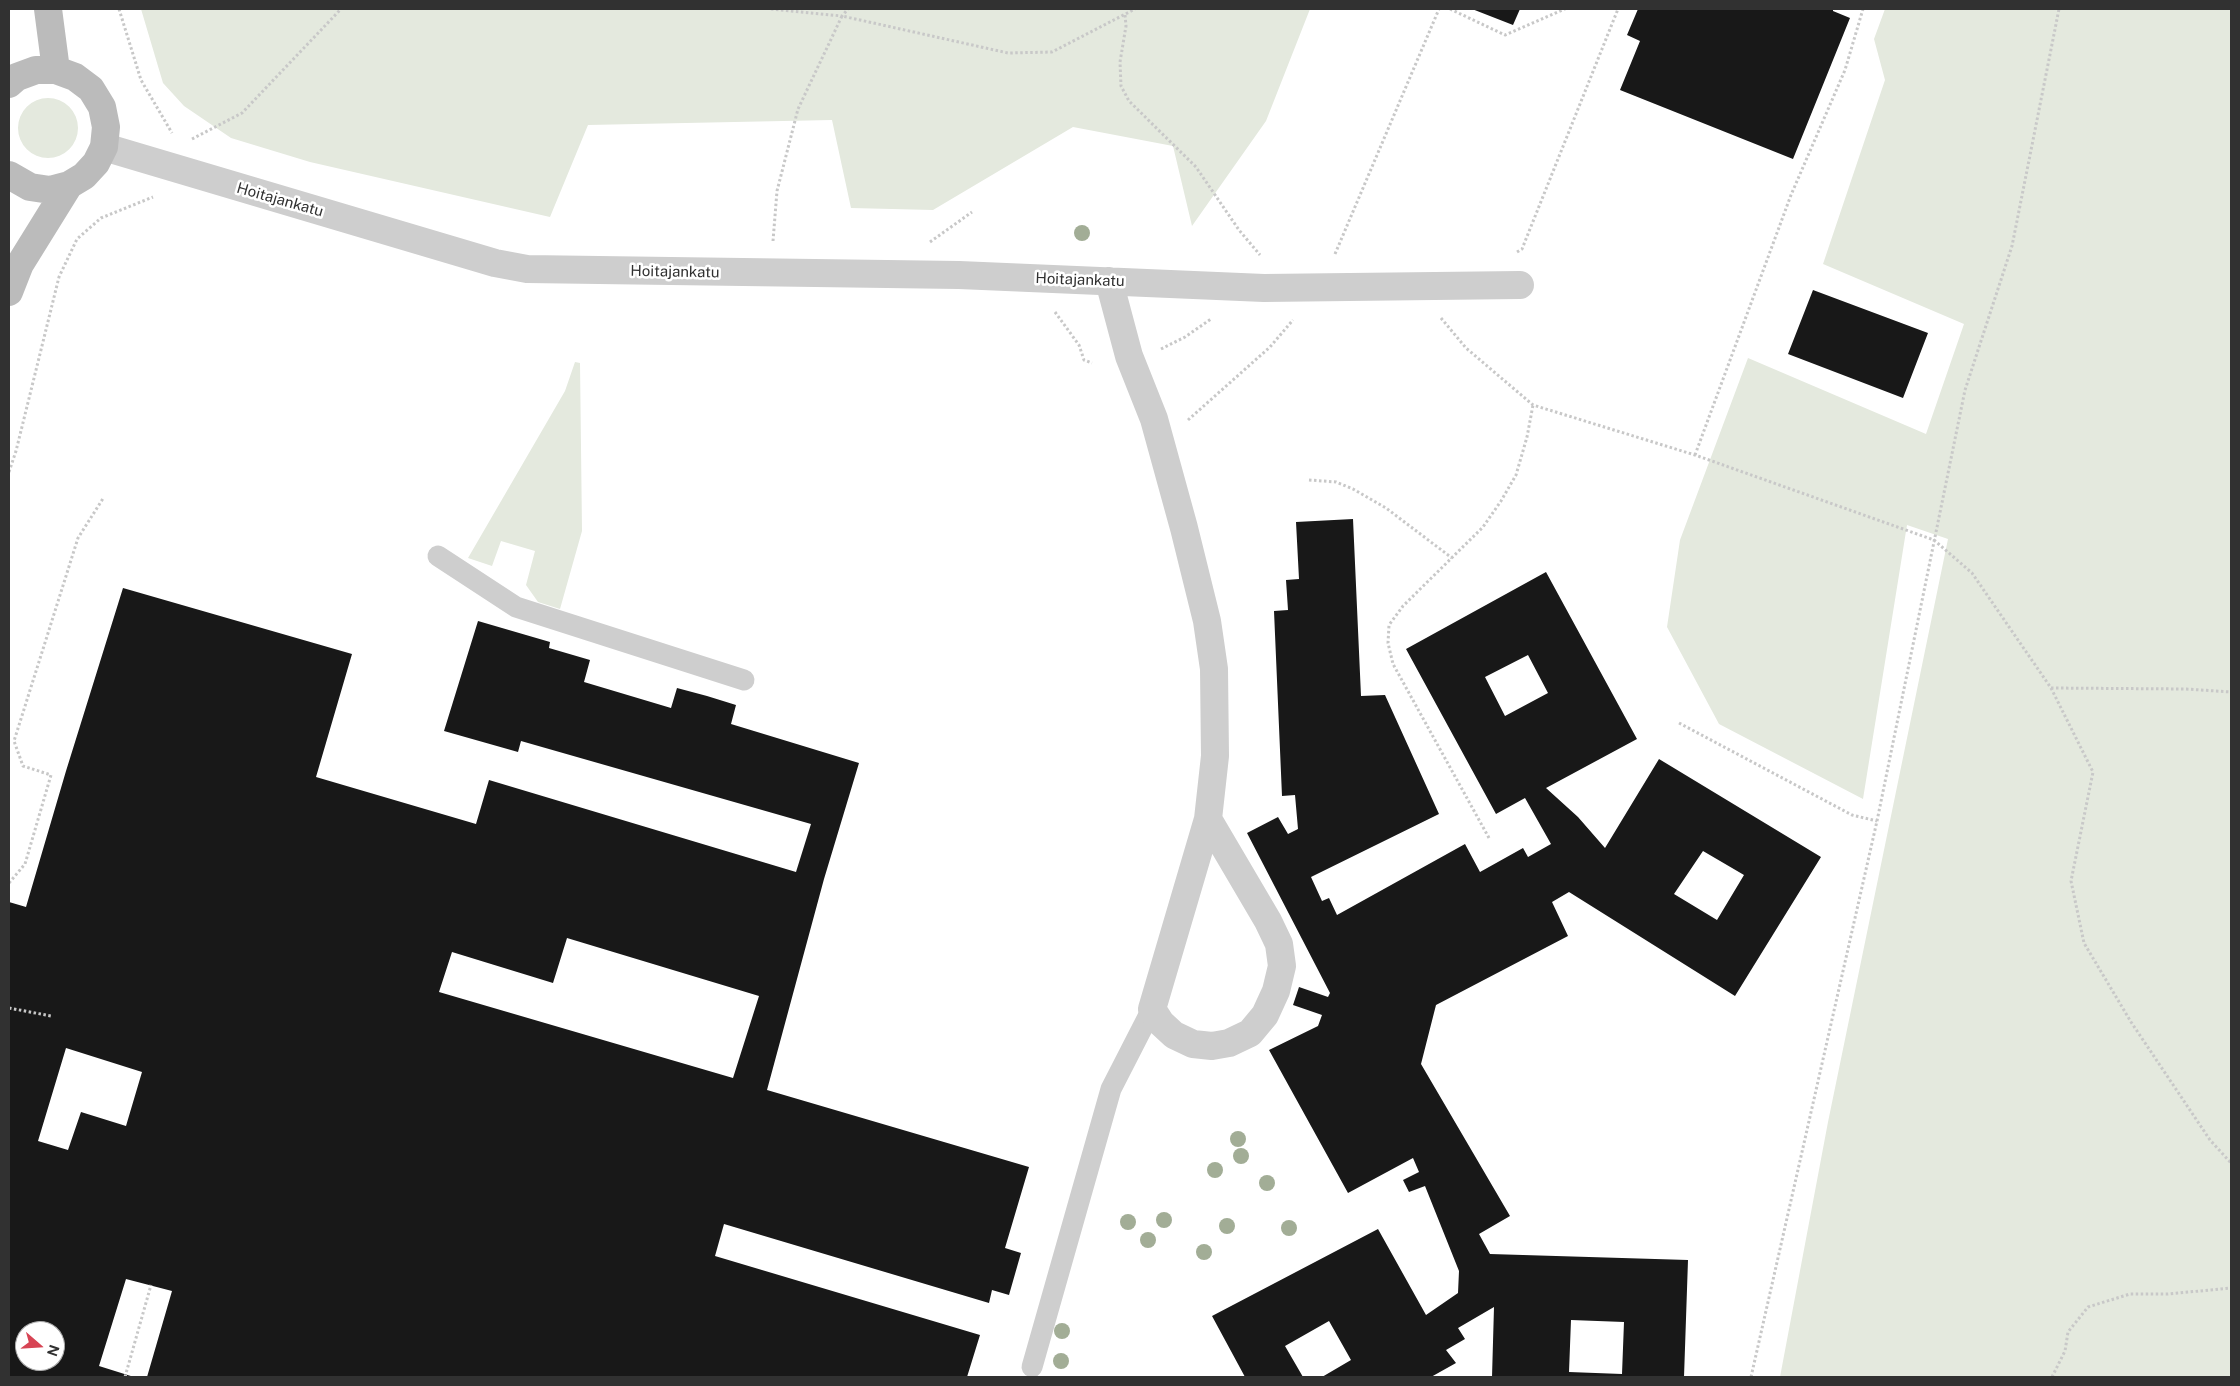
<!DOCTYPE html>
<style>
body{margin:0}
#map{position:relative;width:2240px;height:1386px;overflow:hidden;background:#fff;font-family:"Public Sans",sans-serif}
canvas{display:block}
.frame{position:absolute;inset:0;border:10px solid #313131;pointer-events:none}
.north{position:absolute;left:15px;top:1321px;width:50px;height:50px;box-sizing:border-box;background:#fff;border:1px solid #adadad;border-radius:50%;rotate:109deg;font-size:14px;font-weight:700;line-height:20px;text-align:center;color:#313131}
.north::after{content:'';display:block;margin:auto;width:18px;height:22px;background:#d74454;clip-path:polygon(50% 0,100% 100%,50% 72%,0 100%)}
</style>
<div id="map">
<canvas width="2240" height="1386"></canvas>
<div class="frame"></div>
<div class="north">N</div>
</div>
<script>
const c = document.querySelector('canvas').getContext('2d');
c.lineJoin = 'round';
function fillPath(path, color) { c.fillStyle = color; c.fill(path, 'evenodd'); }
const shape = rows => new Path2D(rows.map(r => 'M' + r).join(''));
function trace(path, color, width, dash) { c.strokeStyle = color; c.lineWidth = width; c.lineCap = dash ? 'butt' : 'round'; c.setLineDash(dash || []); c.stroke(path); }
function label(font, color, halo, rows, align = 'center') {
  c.font = font + ' "Public Sans",sans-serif'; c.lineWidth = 5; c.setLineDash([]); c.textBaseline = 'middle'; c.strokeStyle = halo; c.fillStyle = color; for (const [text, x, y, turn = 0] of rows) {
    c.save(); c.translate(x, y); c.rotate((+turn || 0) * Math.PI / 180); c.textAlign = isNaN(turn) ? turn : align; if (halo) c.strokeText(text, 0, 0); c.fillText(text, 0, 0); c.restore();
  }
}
fillPath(shape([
 [141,9,1310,9,1266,121,1192,226,1173,146,1073,127,933,210,851,208,832,120,588,125,550,217,310,162,231,138,184,106,163,83],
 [1885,9,2231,9,2231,1377,1780,1377,1828,1122,1948,539,1907,525,1863,799,1719,724,1667,627,1680,540,1748,358,1926,434,1964,324,1823,264,1885,80,1874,39],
 '18 128a30 30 0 1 1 60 0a30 30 0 1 1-60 0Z',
 [575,362,580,363,582,531,560,609,538,602,526,585,535,551,501,541,492,566,468,558,565,391]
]), '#e4e9de');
fillPath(shape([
 [1472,9,1520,9,1513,25],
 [1638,9,1833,9,1833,11,1850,18,1793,159,1620,90,1640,41,1627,35],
 [1813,290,1928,333,1903,398,1788,354],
 [1353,519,1361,696,1385,695,1439,814,1311,877,1322,901,1329,898,1337,915,1465,844,1480,872,1523,848,1528,857,1551,844,1525,798,1496,814,1406,649,1546,572,1637,739,1546,788,1578,817,1605,848,1659,759,1821,857,1735,996,1569,892,1552,902,1568,936,1436,1005,1421,1064,1510,1216,1479,1234,1490,1254,1688,1260,1684,1377,1492,1377,1494,1307,1458,1328,1465,1339,1446,1350,1456,1363,1431,1377,1322,1377,1351,1360,1329,1321,1285,1346,1303,1377,1245,1377,1212,1316,1378,1229,1426,1315,1458,1293,1459,1271,1425,1186,1409,1192,1403,1180,1419,1172,1413,1158,1348,1193,1269,1050,1318,1026,1322,1015,1293,1005,1299,987,1328,997,1330,993,1247,833,1278,817,1288,834,1298,829,1295,795,1282,796,1274,611,1288,610,1286,580,1299,579,1296,522],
 [1528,655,1548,693,1505,716,1485,677],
 [1703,851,1744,875,1717,920,1674,894],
 [1571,1320,1624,1322,1622,1374,1569,1372],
 [123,588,352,654,316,777,476,824,489,780,796,872,811,824,521,741,518,752,444,731,478,621,550,642,549,648,590,660,584,682,671,708,677,688,707,696,736,705,731,724,859,763,824,879,767,1090,1029,1167,1005,1248,1021,1253,1009,1295,992,1290,989,1303,724,1224,715,1256,980,1335,967,1377,147,1377,172,1291,126,1279,99,1366,134,1377,9,1377,9,902,26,907,66,771],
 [567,938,759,996,733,1078,439,992,452,952,553,983],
 [66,1048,142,1072,126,1126,81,1112,68,1150,38,1141],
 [25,1331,55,1331,55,1361,25,1361]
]), '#181818');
trace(shape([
 [119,9,141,80,172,133],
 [771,9,842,16,848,9],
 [1450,9,1505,35,1565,9],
 [1125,15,1126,26,1120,62,1121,86,1129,101,1196,167,1239,230,1260,255],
 [192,139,242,113,341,9],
 [773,241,777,191,798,109,842,16,1008,53,1052,52,1135,9],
 [930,242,972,212],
 [1517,252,1522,249,1618,9],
 [1335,254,1439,9],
 [1055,312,1079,345,1084,360,1092,363],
 [1441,318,1466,348,1533,405,1695,455,1934,540,1972,573,2051,688,2093,772,2071,881,2084,943,2131,1022,2210,1140,2231,1163],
 [1161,349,1185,337,1211,319],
 [1188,420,1270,347,1293,320],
 [1695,455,1791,195,1845,70,1863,9],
 [9,472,16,451,59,277,77,239,101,218,153,197],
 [1309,480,1336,482,1353,489,1386,508,1452,558],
 [2051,688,2186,689,2231,692],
 [1679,723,1852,815,1877,821],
 [1489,838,1393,664,1388,643,1389,625,1403,606,1483,527,1501,501,1516,475,1527,437,1533,405],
 [9,883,25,864,51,775,23,766,14,741,78,538,104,497],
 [9,1008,51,1016],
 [125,1377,151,1285],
 [1751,1377,1877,821,1965,390,2012,246,2059,9],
 [2052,1377,2065,1351,2068,1332,2088,1307,2130,1294,2168,1294,2231,1288]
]), '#c8c8c8', 3, [2.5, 2.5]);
trace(shape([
 [438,556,516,607,744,680],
 [1032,1367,1111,1089,1152,1009]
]), '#cecece', 21);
trace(shape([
 [104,147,495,263,527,269,959,275,1264,288,1520,285],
 [1109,281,1129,356,1154,419,1184,528,1207,621,1214,669,1215,756,1208,819,1152,1009,1161,1023,1174,1035,1193,1044,1212,1046,1229,1043,1250,1033,1265,1015,1276,991,1282,966,1279,944,1268,921,1208,819]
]), '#cecece', 28);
trace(shape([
 [48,9,56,70],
 [9,84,17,77,36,70,56,70,75,77,91,89,102,107,106,127,104,147,96,163,84,176,69,185,50,190,30,187,9,175],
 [9,292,20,264,69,185]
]), '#bbb', 28);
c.fillStyle = '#a2ad96';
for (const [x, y] of [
 [1082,233],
 [1238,1139],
 [1241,1156],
 [1215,1170],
 [1267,1183],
 [1164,1220],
 [1128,1222],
 [1227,1226],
 [1289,1228],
 [1148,1240],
 [1204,1252],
 [1062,1331],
 [1061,1361]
]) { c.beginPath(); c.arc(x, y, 8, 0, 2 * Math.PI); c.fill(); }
label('15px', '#313131', '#fff', [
 ["Hoitajankatu",280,200,16],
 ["Hoitajankatu",675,272,1],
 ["Hoitajankatu",1080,280,2]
]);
</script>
